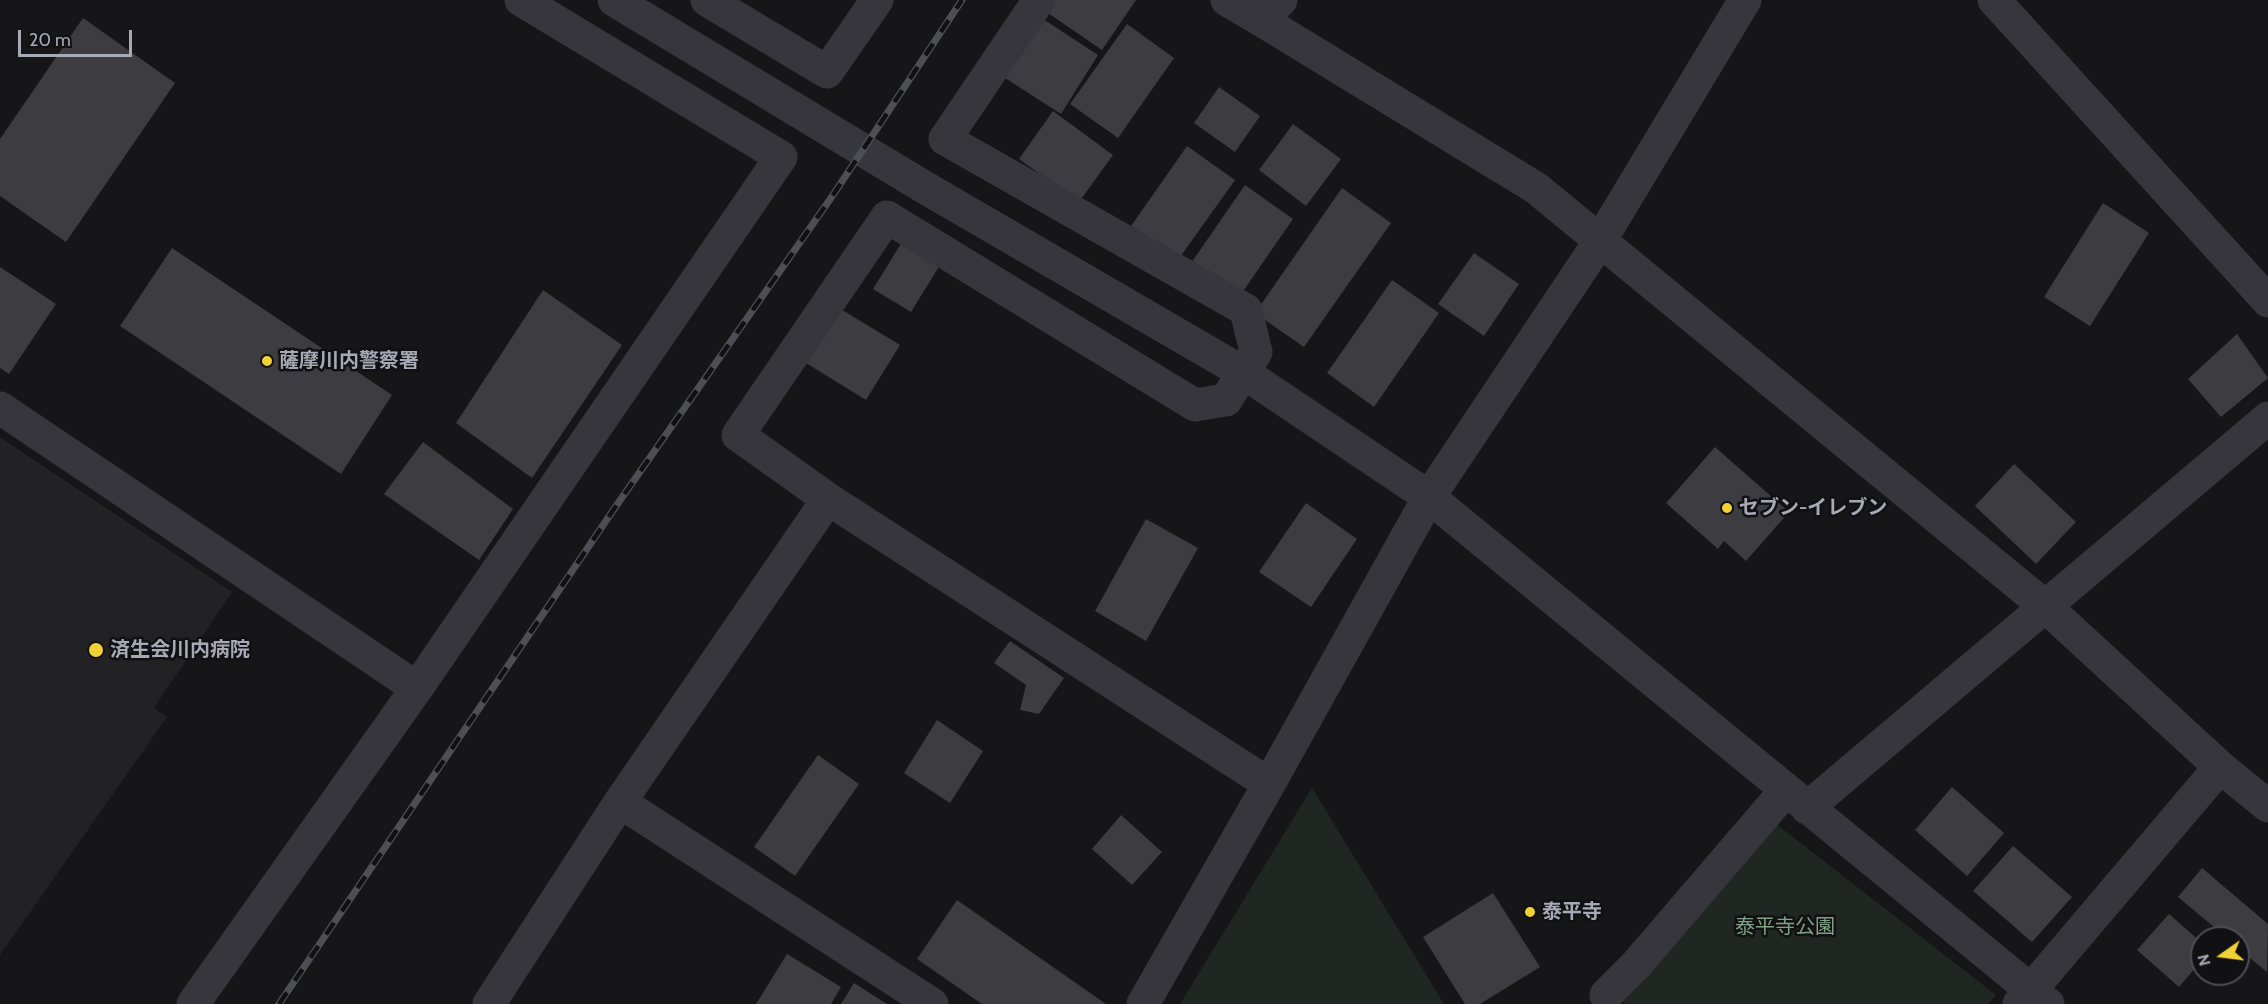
<!DOCTYPE html>
<meta charset="utf-8">
<style>
body{margin:0}
#map{position:relative;width:2268px;height:1004px;overflow:hidden;background:#161517;font-family:Cabin,sans-serif}
canvas{display:block}
.north{position:absolute;left:2190px;top:926px;width:60px;height:60px;box-sizing:border-box;background:#111012;border:2px solid #4d4d54;border-radius:50%;rotate:256deg;font-size:16px;font-weight:700;line-height:24px;text-align:center;color:#a8a9b7}
.north::after{content:'';display:block;margin:auto;width:21px;height:27px;background:#f0d235;clip-path:polygon(50% 0,100% 100%,50% 72%,0 100%)}
.scale{position:absolute;left:18px;top:30px;width:114px;height:27px;box-sizing:border-box;border:3px solid #a8a9b7;border-top:0;padding-left:8px;font-size:18px;line-height:21px;white-space:nowrap;color:#a8a9b7;-webkit-text-stroke:4px #111012;paint-order:stroke}
</style>
<div id="map">
<canvas width="2268" height="1004"></canvas>
<div class="north">N</div>
<div class="scale">20 m</div>
</div>
<script>
const c = document.querySelector('canvas').getContext('2d');
c.lineJoin = 'round';
function fillPath(path, color) { c.fillStyle = color; c.fill(path, 'evenodd'); }
const shape = rows => new Path2D(rows.map(r => 'M' + r).join(''));
function trace(path, color, width, dash) { c.strokeStyle = color; c.lineWidth = width; c.lineCap = dash ? 'butt' : 'round'; c.setLineDash(dash || []); c.stroke(path); }
function label(font, color, halo, rows, align = 'center') {
  c.font = font + ' Cabin,"Noto Sans JP",sans-serif'; c.lineWidth = 5; c.setLineDash([]); c.textBaseline = 'middle'; c.strokeStyle = halo; c.fillStyle = color; for (const [text, x, y, turn = 0] of rows) {
    c.save(); c.translate(x, y); c.rotate((+turn || 0) * Math.PI / 180); c.textAlign = isNaN(turn) ? turn : align; if (halo) c.strokeText(text, 0, 0); c.fillText(text, 0, 0); c.restore();
  }
}
fillPath(shape([
 [0,437,232,592,154,708,167,717,0,955]
]), '#222124');
fillPath(shape([
 [1312,788,1444,1004,1180,1004],
 [1775,823,1996,995,1988,1004,1626,1004,1623,1001]
]), '#202722');
fillPath(shape([
 [1052,0,1136,0,1102,50,1045,11],
 [1040,17,1098,55,1061,114,1002,76],
 [83,18,175,83,66,242,0,196,0,139],
 [1127,24,1174,58,1118,138,1070,104],
 [1219,87,1260,116,1235,152,1194,123],
 [1053,111,1113,155,1079,202,1019,159],
 [1293,124,1341,159,1306,206,1259,170],
 [1187,146,1235,180,1178,260,1131,226],
 [1245,185,1293,219,1237,300,1189,266],
 [1342,188,1391,223,1304,347,1255,313],
 [2103,203,2149,233,2090,326,2044,297],
 [902,242,940,265,911,312,873,289],
 [172,248,392,395,341,474,120,326],
 [1474,253,1519,284,1484,336,1438,304],
 [0,267,56,304,9,374,0,368],
 [1392,280,1439,313,1374,407,1327,373],
 [543,290,622,345,532,478,456,423],
 [839,308,900,345,866,400,806,363],
 [2237,334,2268,378,2221,417,2188,379],
 [423,442,513,509,479,560,384,494],
 [1715,447,1789,512,1746,561,1724,541,1718,549,1666,503],
 [2014,464,2076,522,2036,564,1975,506],
 [1306,503,1357,539,1311,607,1259,572],
 [1146,519,1198,548,1146,641,1095,611],
 [1010,641,1064,678,1039,714,1020,710,1026,685,994,663],
 [937,720,983,751,950,803,904,773],
 [818,755,859,784,795,876,754,847],
 [1952,787,2004,833,1967,876,1915,830],
 [1121,815,1162,852,1132,885,1092,849],
 [2013,846,2072,897,2032,942,1973,891],
 [2202,868,2268,924,2267,972,2238,948,2238,938,2227,938,2178,897],
 [1493,893,1540,967,1480,1004,1465,1004,1423,937],
 [957,900,1106,1004,982,1004,917,959],
 [2169,914,2202,943,2202,960,2179,987,2137,950],
 [787,954,841,987,831,1004,756,1004],
 [854,983,887,1004,841,1004]
]), '#3d3d41');
trace(shape([
 [614,0,924,187,1244,373,1429,497,2048,1004],
 [707,0,827,72,877,0],
 [1039,0,945,139,1246,310,1256,352,1226,400,1195,405,887,217,738,435,828,499,1269,784],
 [1227,0,1261,20],
 [1281,0,1261,20,1536,188,2046,607,2220,767,2268,806],
 [1994,0,2268,301],
 [0,408,417,688],
 [620,802,932,1004],
 [1807,808,2268,418],
 [1606,995,1636,965,1786,790],
 [193,1004,417,688,781,157,521,0],
 [489,1004,620,802,828,499],
 [1143,1004,1269,784,1429,497,1600,241,1745,0],
 [2019,1004,2220,767]
]), '#37363c', 33);
const rail = shape([
 [279,1004,614,509,833,195,962,0]
]);
trace(rail, '#4e4e55', 7);
trace(rail, '#111012', 4.5, [14]);
for (const [x, y, r, color] of [
 [267,361,6,"#f0d235"],
 [1727,508,6,"#f0d235"],
 [96,650,8,"#f0d235"],
 [1530,912,6,"#f0d235"]
]) { const dot = new Path2D(); dot.arc(x, y, r, 0, 2 * Math.PI); c.fillStyle = color; c.fill(dot); trace(dot, '#111012', 2); }
label('bold 20px', '#a8a9b7', '#111012', [
 ["薩摩川内警察署",279,361],
 ["セブン-イレブン",1739,508],
 ["済生会川内病院",110,650],
 ["泰平寺",1542,912]
], 'left');
label('20px', '#7fa287', '#111012', [
 ["泰平寺公園",1785,927]
]);
</script>
